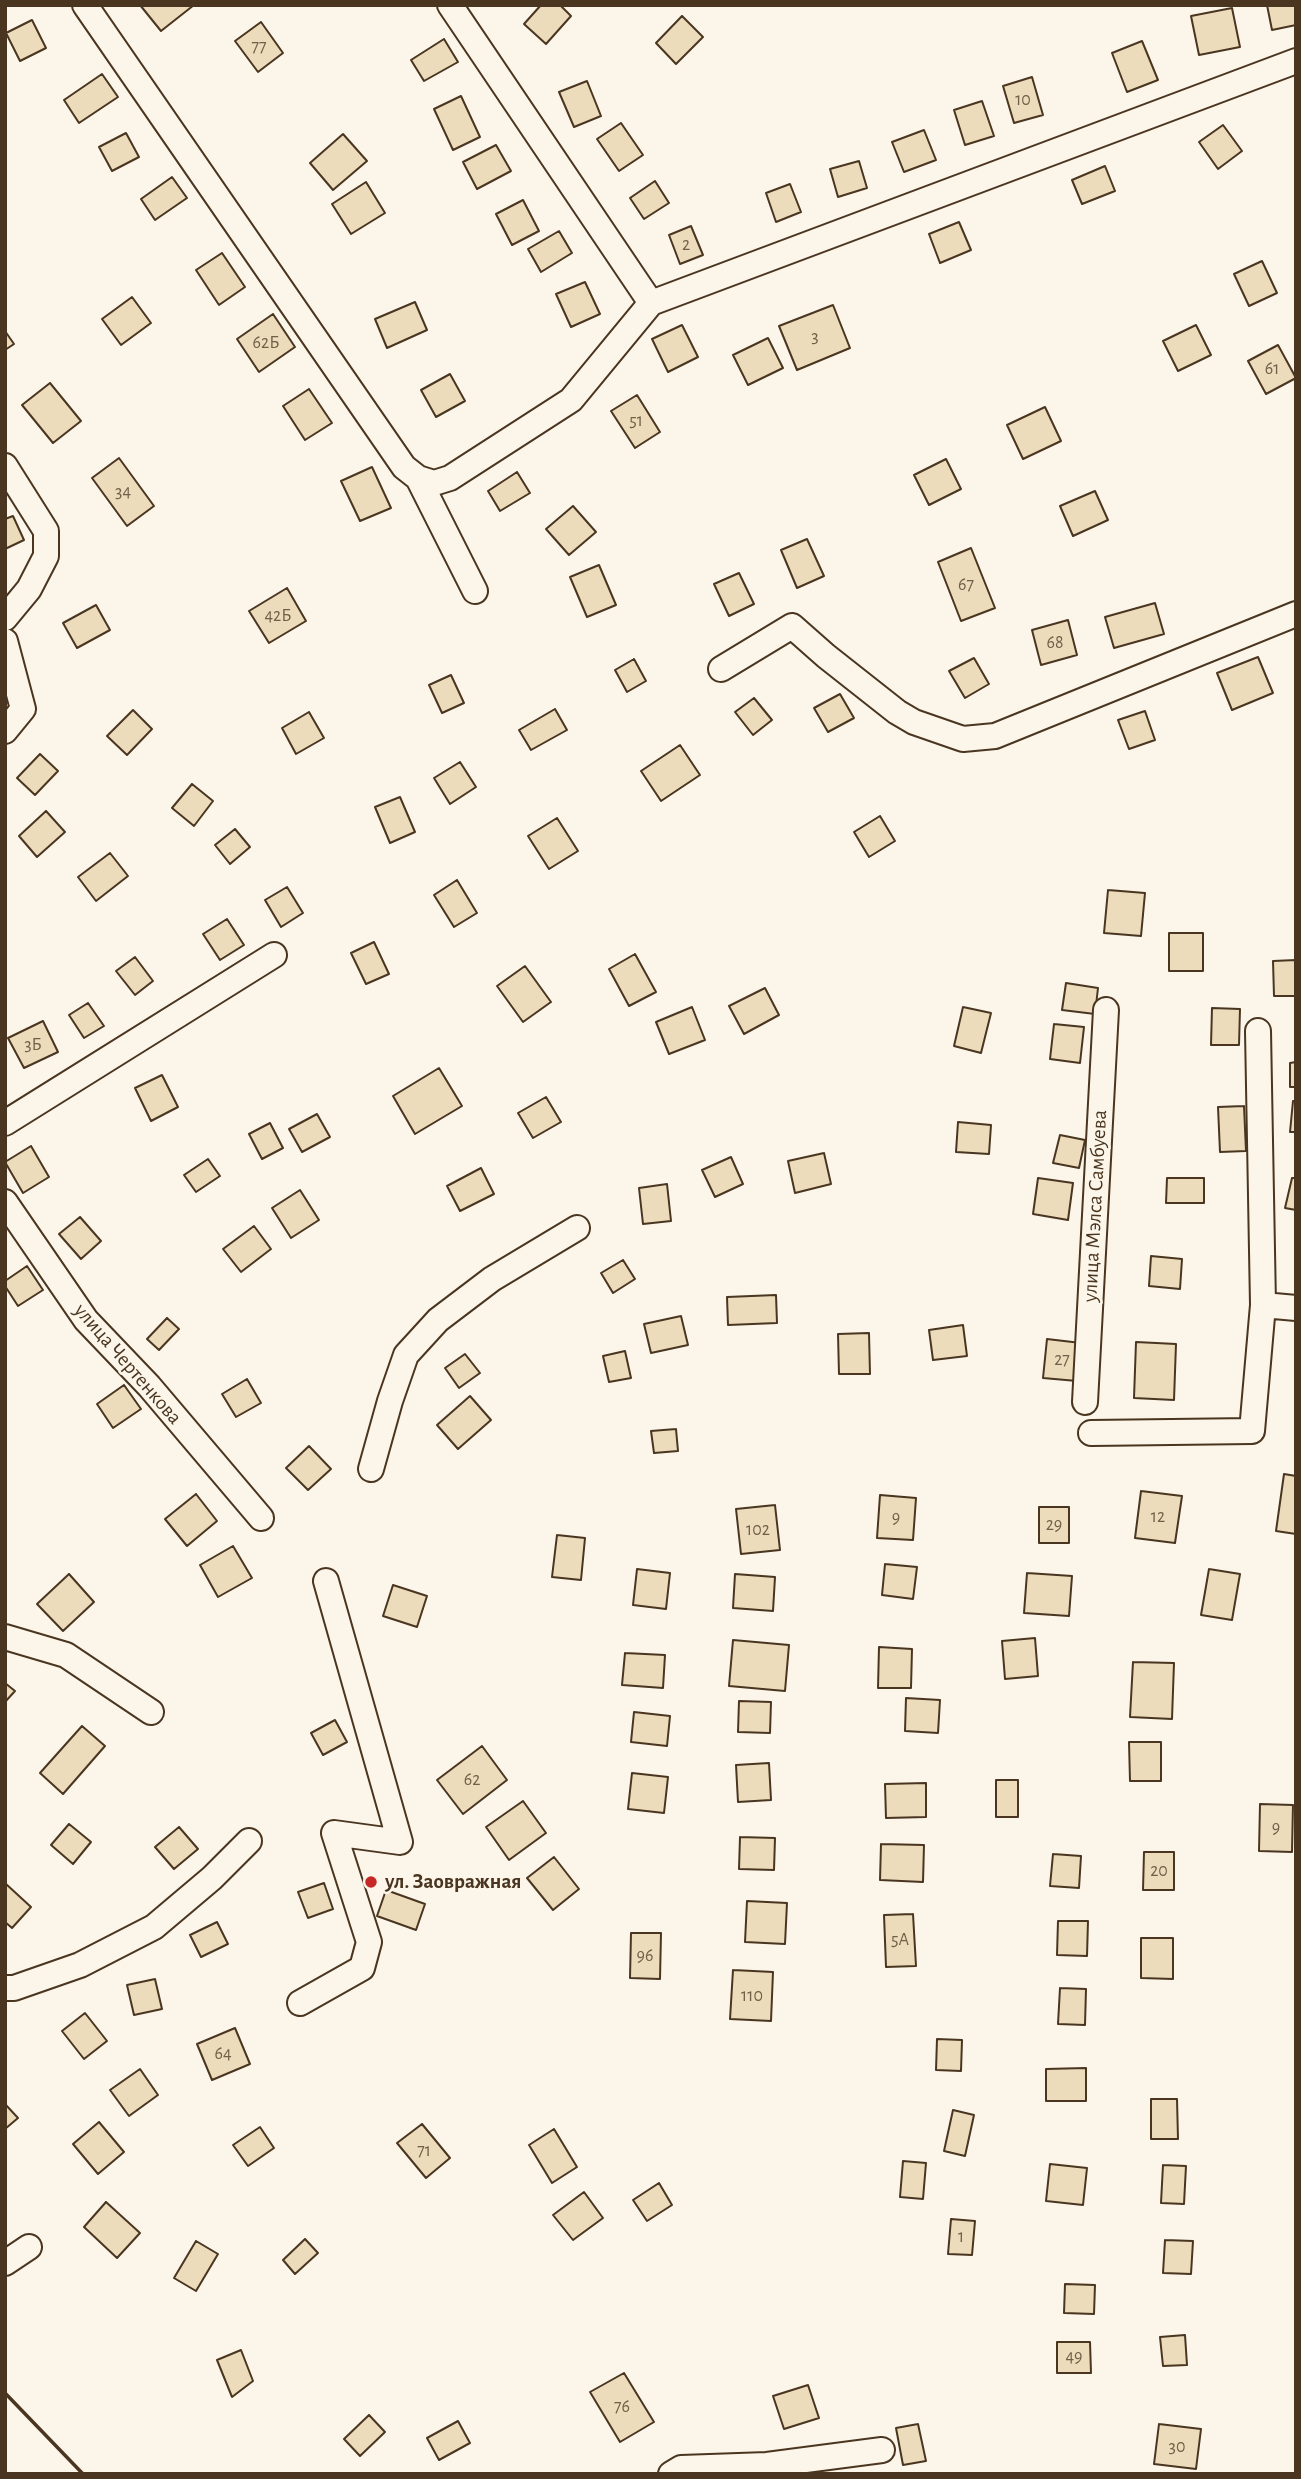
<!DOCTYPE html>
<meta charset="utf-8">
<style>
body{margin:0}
#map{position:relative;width:1301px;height:2479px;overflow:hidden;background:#fbf6e9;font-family:"Alegreya Sans",sans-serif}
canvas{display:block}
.frame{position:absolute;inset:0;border:7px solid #4a3520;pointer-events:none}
</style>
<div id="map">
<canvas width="1301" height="2479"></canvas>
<div class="frame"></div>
</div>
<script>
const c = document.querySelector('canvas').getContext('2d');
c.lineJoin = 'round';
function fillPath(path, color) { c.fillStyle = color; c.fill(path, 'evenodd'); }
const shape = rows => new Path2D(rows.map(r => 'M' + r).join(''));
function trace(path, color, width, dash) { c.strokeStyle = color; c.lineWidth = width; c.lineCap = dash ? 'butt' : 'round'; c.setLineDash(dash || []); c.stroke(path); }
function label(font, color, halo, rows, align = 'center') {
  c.font = font + ' "Alegreya Sans",sans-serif'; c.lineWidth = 5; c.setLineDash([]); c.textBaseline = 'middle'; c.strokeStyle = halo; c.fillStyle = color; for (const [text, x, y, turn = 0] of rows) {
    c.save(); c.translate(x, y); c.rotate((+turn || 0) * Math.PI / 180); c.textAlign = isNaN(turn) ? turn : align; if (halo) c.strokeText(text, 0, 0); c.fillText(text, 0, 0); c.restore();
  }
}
const building = shape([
 [140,5,194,5,161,31,140,5],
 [541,5,560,5,571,16,546,44,524,24,541,5],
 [1267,5,1296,5,1296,25,1272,30,1267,5],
 [1232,8,1240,47,1199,55,1191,16,1232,8],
 [682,16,703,37,676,64,656,43,682,16],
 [32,20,46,48,20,61,6,33,32,20],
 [261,22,283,53,258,72,235,41,261,22],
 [444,39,458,62,424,81,411,60,444,39],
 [1142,41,1158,80,1127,92,1112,53,1142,41],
 [102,74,118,97,79,123,64,100,102,74],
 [1032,77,1043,115,1014,123,1003,86,1032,77],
 [587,81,601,116,574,127,559,92,587,81],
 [461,96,480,137,453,150,434,109,461,96],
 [982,101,994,136,965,145,954,110,982,101],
 [621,123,643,155,619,171,597,139,621,123],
 [1223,125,1242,151,1218,169,1199,142,1223,125],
 [924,130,936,160,904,172,892,142,924,130],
 [126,133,139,157,112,171,99,147,126,133],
 [343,134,367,161,333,190,310,163,343,134],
 [496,145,511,171,477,189,463,162,496,145],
 [859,161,867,188,838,197,830,169,859,161],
 [1105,166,1115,191,1082,204,1072,180,1105,166],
 [172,177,187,198,155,220,141,199,172,177],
 [655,181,669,203,644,219,630,198,655,181],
 [366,182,385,213,351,234,332,204,366,182],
 [790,184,801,212,776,222,766,193,790,184],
 [523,200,539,231,512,245,496,214,523,200],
 [959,222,971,250,940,263,929,234,959,222],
 [691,226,703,255,680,264,669,235,691,226],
 [559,231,572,253,541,272,528,249,559,231],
 [222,253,245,287,219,305,196,270,222,253],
 [1262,261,1277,293,1249,306,1234,274,1262,261],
 [585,282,600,314,571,327,556,294,585,282],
 [132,297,151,323,121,345,102,319,132,297],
 [415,302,427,330,387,348,375,319,415,302],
 [833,305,850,348,797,370,779,326,833,305],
 [273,314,295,347,259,372,237,339,273,314],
 [682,325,698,357,668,372,652,339,682,325],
 [1196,325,1211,355,1178,371,1163,341,1196,325],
 [5,331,14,344,5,350,5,331],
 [768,338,783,368,748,385,733,355,768,338],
 [1278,345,1296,378,1266,394,1248,361,1278,345],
 [450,374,465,401,436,417,421,390,450,374],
 [50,383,81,421,53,443,22,405,50,383],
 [309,389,332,423,305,440,283,406,309,389],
 [637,395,660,432,635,448,611,411,637,395],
 [1045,407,1061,441,1023,459,1007,425,1045,407],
 [119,458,154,506,127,526,92,478,119,458],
 [946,459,961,489,929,505,914,475,946,459],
 [372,467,391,508,360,521,341,481,372,467],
 [517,472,530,493,500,511,488,491,517,472],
 [1095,491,1108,520,1073,536,1060,506,1095,491],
 [573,506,596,532,569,555,546,529,573,506],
 [13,516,24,540,5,549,5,519,13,516],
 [807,539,824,576,797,588,781,550,807,539],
 [971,548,995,608,961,621,938,562,971,548],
 [599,565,616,605,587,617,570,577,599,565],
 [739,573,754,604,729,616,714,584,739,573],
 [287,588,306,621,269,643,249,611,287,588],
 [1155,603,1164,634,1114,648,1105,617,1155,603],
 [96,605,110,630,77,648,63,623,96,605],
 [1068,620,1077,655,1041,665,1032,630,1068,620],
 [1258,657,1273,693,1232,710,1217,673,1258,657],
 [974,658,989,684,965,698,949,671,974,658],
 [634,659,646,681,627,692,615,670,634,659],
 [451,675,464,703,442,713,429,685,451,675],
 [840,694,854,718,828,732,814,708,840,694],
 [754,698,772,720,753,735,735,712,754,698],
 [555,709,567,730,531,750,519,730,555,709],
 [133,710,152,729,127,755,107,736,133,710],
 [1145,711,1155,740,1129,749,1118,720,1145,711],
 [309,712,324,738,296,754,282,728,309,712],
 [680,745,700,775,661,801,641,771,680,745],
 [40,754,58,771,35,795,17,778,40,754],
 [460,762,476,787,450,804,434,778,460,762],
 [192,784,213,801,194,826,172,808,192,784],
 [400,797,415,832,390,843,375,807,400,797],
 [46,811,65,832,37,857,19,836,46,811],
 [880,816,895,841,869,857,854,832,880,816],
 [557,818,578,851,549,869,528,836,557,818],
 [235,829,250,847,230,864,215,845,235,829],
 [110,853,128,876,96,901,78,877,110,853],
 [457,880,477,913,454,927,434,895,457,880],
 [287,887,303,913,281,927,265,900,287,887],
 [1108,890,1145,893,1141,936,1104,933,1108,890],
 [227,919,244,945,220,960,203,934,227,919],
 [1169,933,1203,933,1203,971,1169,971,1169,933],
 [374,942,389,974,366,984,351,953,374,942],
 [635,954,656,992,629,1006,609,969,635,954],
 [135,957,153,981,135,995,116,971,135,957],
 [1296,960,1296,996,1274,996,1273,961,1296,960],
 [525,966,551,1002,523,1022,497,986,525,966],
 [1066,983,1098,988,1095,1014,1062,1010,1066,983],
 [765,988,779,1015,744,1034,729,1006,765,988],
 [88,1003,104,1026,84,1038,69,1015,88,1003],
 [692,1007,705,1040,669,1054,656,1022,692,1007],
 [963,1007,991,1013,981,1053,954,1046,963,1007],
 [1212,1008,1240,1009,1239,1045,1211,1045,1212,1008],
 [43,1021,58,1052,24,1068,8,1038,43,1021],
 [1054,1024,1084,1027,1080,1063,1050,1059,1054,1024],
 [1296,1062,1296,1087,1290,1087,1290,1063,1296,1062],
 [439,1068,462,1106,415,1134,393,1096,439,1068],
 [162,1075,178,1107,151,1121,135,1088,162,1075],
 [546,1097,561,1122,533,1138,518,1113,546,1097],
 [1293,1101,1296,1101,1296,1132,1290,1132,1293,1101],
 [1244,1106,1246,1151,1220,1152,1218,1107,1244,1106],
 [317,1114,330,1137,302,1152,289,1129,317,1114],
 [958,1122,991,1125,989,1154,956,1152,958,1122],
 [270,1123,283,1148,262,1159,249,1134,270,1123],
 [1060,1135,1085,1140,1079,1168,1053,1163,1060,1135],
 [31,1146,49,1177,23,1193,5,1162,31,1146],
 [824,1153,831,1184,795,1193,788,1161,824,1153],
 [731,1157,743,1184,715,1197,702,1170,731,1157],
 [208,1159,220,1176,196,1192,184,1175,208,1159],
 [481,1168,494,1194,460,1211,447,1186,481,1168],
 [1038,1178,1073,1183,1068,1220,1033,1214,1038,1178],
 [1167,1178,1204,1178,1204,1203,1166,1203,1167,1178],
 [1292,1178,1296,1178,1296,1210,1285,1208,1292,1178],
 [667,1184,671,1221,643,1224,639,1188,667,1184],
 [300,1190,319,1220,291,1238,272,1208,300,1190],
 [80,1217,101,1241,81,1259,59,1234,80,1217],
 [254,1226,271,1249,241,1272,223,1249,254,1226],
 [1151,1256,1182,1259,1180,1289,1149,1286,1151,1256],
 [623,1260,635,1279,613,1293,601,1273,623,1260],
 [27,1266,43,1290,18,1306,5,1286,5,1281,27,1266],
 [776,1295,777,1323,728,1325,727,1297,776,1295],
 [681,1316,688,1345,651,1353,644,1324,681,1316],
 [167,1318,179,1329,159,1350,147,1339,167,1318],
 [963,1325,967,1356,933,1360,929,1330,963,1325],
 [869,1333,870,1374,839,1374,838,1334,869,1333],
 [1047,1339,1081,1343,1077,1381,1043,1378,1047,1339],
 [1136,1342,1176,1344,1174,1400,1134,1398,1136,1342],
 [625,1351,631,1378,609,1382,603,1356,625,1351],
 [465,1354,480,1373,459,1388,445,1368,465,1354],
 [247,1379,261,1403,236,1417,222,1394,247,1379],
 [124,1385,141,1409,113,1428,97,1404,124,1385],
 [470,1396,491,1420,458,1449,437,1425,470,1396],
 [676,1429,678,1451,654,1453,651,1431,676,1429],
 [309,1446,331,1469,308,1490,286,1468,309,1446],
 [1284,1474,1296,1476,1296,1534,1276,1531,1284,1474],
 [1141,1491,1182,1496,1175,1543,1135,1538,1141,1491],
 [196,1494,217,1521,187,1546,165,1519,196,1494],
 [880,1495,916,1498,913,1540,877,1538,880,1495],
 [775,1505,780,1550,741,1554,736,1509,775,1505],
 [1039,1507,1069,1507,1069,1543,1039,1543,1039,1507],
 [557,1535,585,1538,581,1580,552,1577,557,1535],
 [233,1546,252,1578,218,1597,200,1565,233,1546],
 [885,1564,917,1567,913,1599,882,1595,885,1564],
 [637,1569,670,1573,666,1609,633,1605,637,1569],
 [1209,1569,1240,1574,1232,1620,1201,1615,1209,1569],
 [1027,1573,1072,1576,1069,1616,1024,1613,1027,1573],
 [69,1574,94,1602,63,1631,37,1604,69,1574],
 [735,1574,775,1577,773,1611,733,1608,735,1574],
 [393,1585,427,1596,417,1627,383,1616,393,1585],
 [1035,1638,1038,1676,1005,1679,1002,1641,1035,1638],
 [733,1640,789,1645,785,1691,729,1686,733,1640],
 [879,1647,912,1649,911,1688,878,1688,879,1647],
 [625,1653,665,1655,663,1688,622,1685,625,1653],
 [1133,1662,1174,1663,1172,1719,1130,1717,1133,1662],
 [5,1683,15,1691,5,1702,5,1683],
 [906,1698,940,1700,938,1733,905,1731,906,1698],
 [739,1701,771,1702,770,1733,738,1732,739,1701],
 [634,1712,670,1716,667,1746,631,1742,634,1712],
 [335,1720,347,1742,323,1755,311,1733,335,1720],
 [82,1726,105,1746,63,1794,40,1773,82,1726],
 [1129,1742,1161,1742,1161,1781,1130,1781,1129,1742],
 [482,1746,507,1780,463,1814,437,1780,482,1746],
 [769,1763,771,1800,738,1802,736,1765,769,1763],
 [632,1773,668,1777,664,1813,628,1809,632,1773],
 [996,1780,1018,1780,1018,1817,996,1817,996,1780],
 [926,1783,926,1817,886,1818,885,1784,926,1783],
 [523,1801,546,1833,509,1860,486,1827,523,1801],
 [1260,1804,1293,1805,1292,1852,1259,1851,1260,1804],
 [69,1824,91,1842,73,1864,51,1845,69,1824],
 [179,1827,198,1849,174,1869,155,1847,179,1827],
 [740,1837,775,1838,774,1870,739,1869,740,1837],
 [881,1844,924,1845,923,1882,880,1880,881,1844],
 [1144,1852,1174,1852,1174,1890,1143,1890,1144,1852],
 [1053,1854,1081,1856,1079,1888,1050,1886,1053,1854],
 [554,1857,579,1889,553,1910,527,1878,554,1857],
 [324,1883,333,1909,308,1918,298,1892,324,1883],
 [6,1884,31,1907,12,1928,5,1922,6,1884],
 [386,1890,425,1904,416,1930,377,1916,386,1890],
 [747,1901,787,1903,785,1944,745,1942,747,1901],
 [913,1914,916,1966,886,1967,884,1915,913,1914],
 [1058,1921,1088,1921,1087,1956,1057,1955,1058,1921],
 [217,1922,228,1944,201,1957,190,1935,217,1922],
 [631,1933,661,1933,660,1979,630,1978,631,1933],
 [1141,1938,1173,1938,1173,1979,1141,1978,1141,1938],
 [733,1970,773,1972,771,2021,730,2019,733,1970],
 [155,1979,162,2009,134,2015,127,1985,155,1979],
 [1060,1988,1086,1989,1085,2025,1058,2024,1060,1988],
 [85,2013,107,2041,84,2059,62,2031,85,2013],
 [235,2028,250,2064,212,2080,197,2044,235,2028],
 [937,2039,962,2040,961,2071,936,2070,937,2039],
 [1086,2068,1086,2101,1046,2101,1046,2069,1086,2068],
 [140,2069,158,2095,129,2116,110,2090,140,2069],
 [1151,2099,1177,2099,1178,2139,1151,2139,1151,2099],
 [5,2104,18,2118,5,2129,5,2104],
 [953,2110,974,2115,965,2156,944,2151,953,2110],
 [99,2122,124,2152,98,2174,73,2144,99,2122],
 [422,2124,450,2158,426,2178,397,2143,422,2124],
 [260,2127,274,2148,248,2166,233,2145,260,2127],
 [554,2129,577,2167,552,2183,529,2145,554,2129],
 [903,2161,926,2163,923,2199,900,2197,903,2161],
 [1050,2164,1087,2168,1083,2205,1046,2201,1050,2164],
 [1163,2165,1186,2166,1184,2204,1161,2203,1163,2165],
 [659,2183,672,2205,647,2221,633,2200,659,2183],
 [584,2192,603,2218,573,2240,553,2215,584,2192],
 [106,2202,140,2233,117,2258,84,2227,106,2202],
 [951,2219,975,2221,972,2255,948,2254,951,2219],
 [305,2239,318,2253,295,2274,283,2260,305,2239],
 [1165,2240,1193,2241,1191,2274,1163,2273,1165,2240],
 [196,2241,218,2254,196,2291,174,2278,196,2241],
 [1065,2284,1095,2285,1094,2314,1064,2313,1065,2284],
 [1185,2335,1187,2365,1163,2366,1160,2337,1185,2335],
 [1057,2342,1090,2342,1091,2373,1057,2373,1057,2342],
 [241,2350,253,2381,232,2397,217,2360,241,2350],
 [624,2373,654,2422,620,2442,590,2392,624,2373],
 [808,2385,819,2418,784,2429,773,2396,808,2385],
 [369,2415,385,2432,360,2456,344,2439,369,2415],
 [458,2421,470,2443,439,2460,427,2438,458,2421],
 [918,2424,926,2461,903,2465,896,2428,918,2424],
 [1159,2424,1201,2429,1196,2469,1154,2464,1159,2424]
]);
fillPath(building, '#ecdcbc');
trace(building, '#4a3520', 2);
const minor = shape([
 [85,5,404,467,418,478,434,483,450,478,571,400,651,303],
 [450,5,651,303,1296,61],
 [5,466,46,531,46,556,29,589,5,618],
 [418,478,475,591],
 [5,641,23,709,5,731],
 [721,669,792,626,826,656,897,712,914,722,963,739,995,736,1296,614],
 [5,1123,274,955],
 [5,1202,86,1320,149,1386,261,1518],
 [1263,1305,1296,1308],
 [1085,1402,1106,1010],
 [1091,1433,1252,1431,1263,1305,1258,1031],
 [371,1469,390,1401,406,1355,438,1320,492,1279,577,1228],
 [5,1637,66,1655,151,1712],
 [5,1988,14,1988,80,1965,154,1927,212,1878,249,1841],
 [300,2003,362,1968,369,1942,334,1833,400,1842,326,1581],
 [5,2263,29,2247],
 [671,2474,681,2468,767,2465,882,2450]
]);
trace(minor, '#4a3520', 28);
trace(minor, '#fbf6e9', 24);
trace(shape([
 [5,2393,83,2474]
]), '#4a3520', 3.5);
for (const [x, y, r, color] of [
 [371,1882,7,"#c62828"]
]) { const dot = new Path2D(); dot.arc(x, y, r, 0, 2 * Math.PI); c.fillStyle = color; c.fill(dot); trace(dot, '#fbf6e9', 2.5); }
label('18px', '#725f47', null, [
 ["77",259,47],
 ["10",1023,100],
 ["2",686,245],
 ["3",815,337],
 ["62Б",266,343],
 ["61",1272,369],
 ["51",636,421],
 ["34",123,492],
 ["67",966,585],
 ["42Б",278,616],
 ["68",1055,643],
 ["3Б",33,1045],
 ["27",1062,1360],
 ["12",1158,1517],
 ["9",896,1518],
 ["29",1054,1525],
 ["102",758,1530],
 ["62",472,1780],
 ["9",1276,1828],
 ["20",1159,1871],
 ["5А",900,1940],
 ["96",645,1956],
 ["110",752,1996],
 ["64",223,2054],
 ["71",424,2151],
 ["1",961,2237],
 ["49",1074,2357],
 ["76",622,2407],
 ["30",1177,2447]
]);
label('21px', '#4a3520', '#fbf6e9', [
 ["улица Мэлса Самбуева",1095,1206,-87],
 ["улица Чертенкова",128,1364,49]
]);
label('bold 21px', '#4a3520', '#fbf6e9', [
 ["ул. Заовражная",385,1882]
], 'left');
</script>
